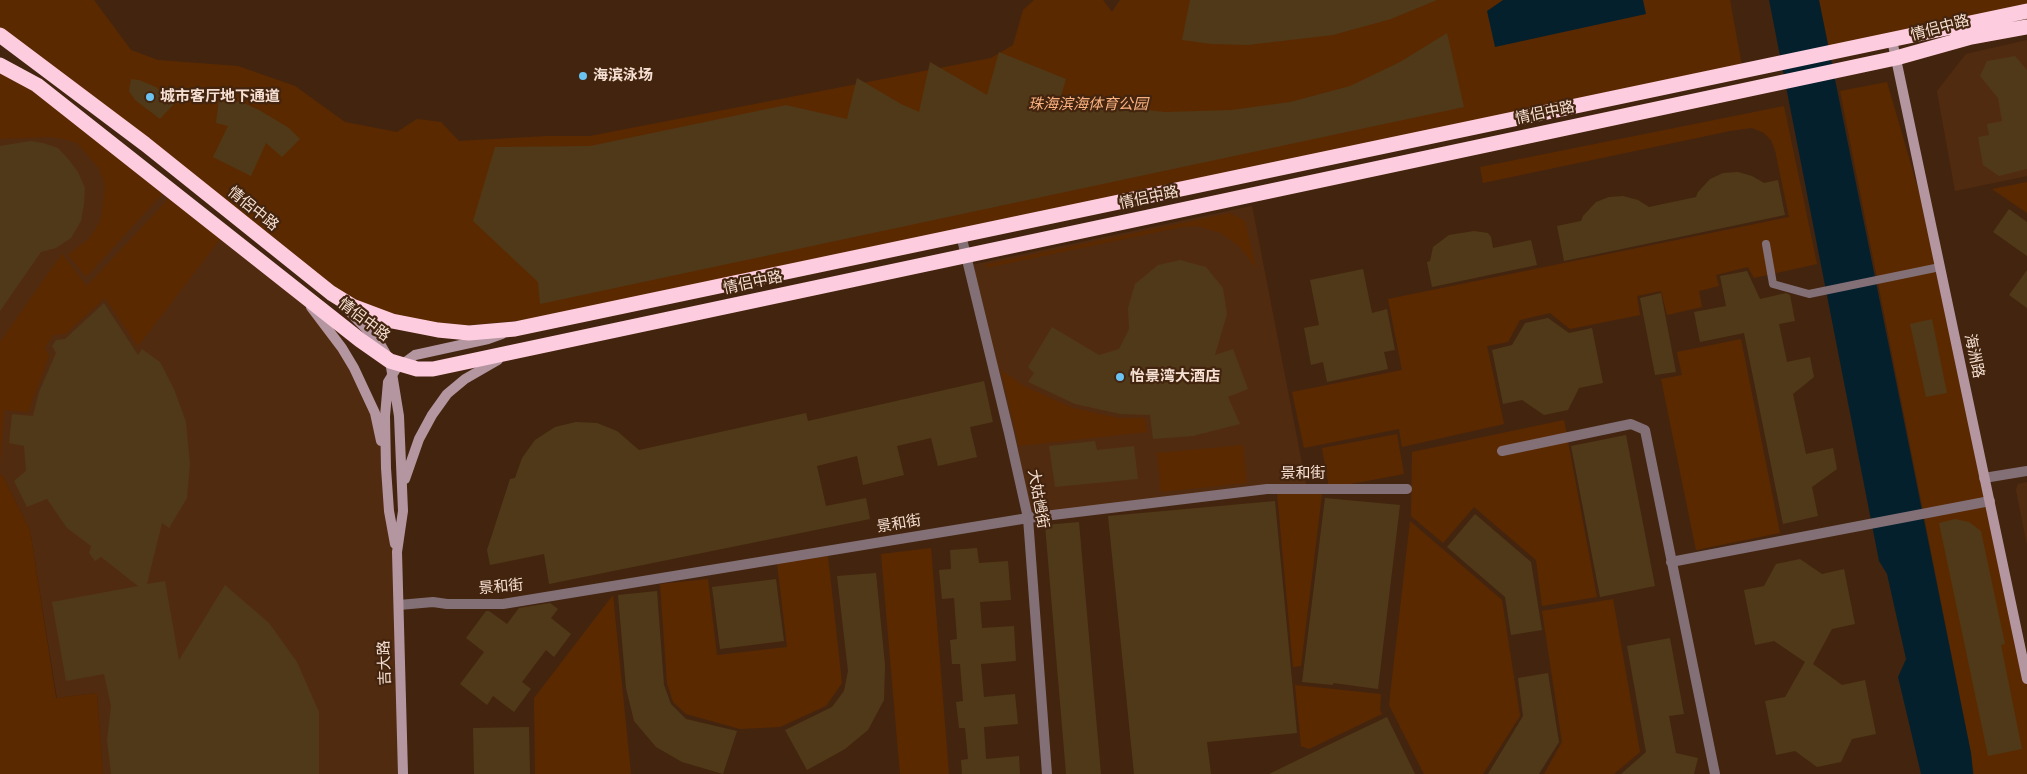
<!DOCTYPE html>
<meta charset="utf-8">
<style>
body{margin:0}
canvas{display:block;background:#43240e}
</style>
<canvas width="2027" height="774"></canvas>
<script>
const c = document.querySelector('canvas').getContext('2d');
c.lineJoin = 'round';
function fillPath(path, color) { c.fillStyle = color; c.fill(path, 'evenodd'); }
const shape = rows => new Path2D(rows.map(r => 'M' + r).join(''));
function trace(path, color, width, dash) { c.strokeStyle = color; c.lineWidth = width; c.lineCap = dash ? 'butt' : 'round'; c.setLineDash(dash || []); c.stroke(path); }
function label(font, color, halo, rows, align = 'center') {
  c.font = font + ' "IBM Plex Serif","Noto Sans SC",serif'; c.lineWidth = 4.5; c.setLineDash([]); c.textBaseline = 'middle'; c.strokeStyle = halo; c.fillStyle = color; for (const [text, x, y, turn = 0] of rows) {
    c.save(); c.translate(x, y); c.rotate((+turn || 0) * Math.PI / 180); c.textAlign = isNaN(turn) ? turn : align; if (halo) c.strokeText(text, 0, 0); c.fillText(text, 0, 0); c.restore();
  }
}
fillPath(shape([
 [2027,40,2027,176,1955,191,1937,91,1966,54],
 [0,61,298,291,342,348,375,413,386,468,397,552,403,774,103,774,97,693,57,698,30,530,3,476,0,474],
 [1252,206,1307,489,1028,518,971,265],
 [2027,482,2027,545,2016,490,2018,484]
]), '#512b10');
fillPath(shape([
 [0,0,94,0,131,50,158,60,238,66,295,86,345,122,397,132,417,119,441,122,459,141,547,136,590,136,991,58,1013,45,1023,10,1034,0,1103,0,1112,12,1120,0,1730,0,1742,66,538,319,449,327,364,307,333,289,0,39],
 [1819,0,2027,0,2027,6,1829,49],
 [0,66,164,192,86,277,68,255,89,239,101,220,105,185,99,168,77,143,63,139,49,137,0,139],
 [1887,82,1937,254,2027,680,2027,774,1974,774,1971,753,1840,91],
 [1784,106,1817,264,1754,278,1748,267,1716,275,1719,286,1699,291,1702,307,1667,315,1661,291,1637,296,1640,315,1570,329,1550,313,1520,320,1508,342,1487,346,1504,424,1402,447,1399,429,1304,448,1292,392,1402,370,1388,299,1789,217,1775,150,1771,140,1764,133,1752,128,1730,131,1483,183,1480,167],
 [2027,182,2027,213,1992,189],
 [171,196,221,238,138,346,105,298,65,334,53,335,45,347,49,356,28,412,4,410,0,466,0,342,62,254,87,286],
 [1230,213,1245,221,1256,268,1240,247,1221,233,1197,226,1182,227,986,268,986,264],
 [1741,339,1780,533,1696,550,1661,379,1682,375,1677,352],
 [1001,370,1024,386,1073,408,1119,418,1145,418,1147,432,1019,446],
 [1564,420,1597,597,1542,606,1536,560,1474,507,1443,543,1411,516,1412,452],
 [1397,434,1404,474,1329,488,1322,448],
 [1243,445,1247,483,1161,492,1157,453],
 [0,474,3,476,30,530,56,698,97,693,103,774,0,774],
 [1277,493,1322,494,1301,666,1293,667],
 [1410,521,1502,600,1520,716,1483,774,1424,774,1389,705],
 [931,548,949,774,900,774,881,554],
 [828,556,842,683,826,706,780,727,740,729,686,714,673,702,667,683,660,584,708,579,717,655,787,647,777,563],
 [613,595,631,774,535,774,534,698],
 [1613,599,1640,752,1614,774,1544,774,1562,742,1542,611],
 [1295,685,1381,694,1380,710,1382,714,1309,749,1301,746]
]), '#5b2900');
fillPath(shape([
 [1503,0,1643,0,1646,14,1495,47,1487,11],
 [1769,0,1819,0,1971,753,1973,774,1921,774,1898,677,1906,659,1887,574,1879,561]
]), '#05202d');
fillPath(shape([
 [1190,0,1437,0,1391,19,1333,35,1248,45,1211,44,1182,40],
 [1447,33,1464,107,540,304,538,282,473,221,495,147,590,146,786,105,847,119,857,78,901,104,919,112,930,62,987,95,999,52,1066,79,1060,100,1165,112,1231,110,1290,102,1350,86,1400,62],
 [2015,56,2027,70,2027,169,1999,176,1983,165,1978,137,1989,135,1987,124,2002,121,1998,98,1980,76,1987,61],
 [131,79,139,80,156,87,174,104,160,119,135,100,129,91],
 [219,99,244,103,259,110,289,128,300,139,282,157,266,143,251,176,213,157,228,126,216,123],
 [30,141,43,143,58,148,69,160,78,172,85,188,84,204,81,221,71,238,56,248,41,252,0,311,0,146],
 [1738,172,1752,176,1764,183,1778,180,1785,215,1564,261,1557,226,1581,221,1583,216,1596,202,1609,197,1623,196,1638,200,1649,207,1696,197,1698,192,1710,179,1723,173],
 [2009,209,2027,222,2027,256,1993,232],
 [1474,231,1488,233,1491,237,1493,248,1531,240,1537,265,1432,287,1427,262,1430,261,1433,247,1449,235],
 [1180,260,1206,267,1223,288,1227,314,1215,355,1233,349,1248,389,1228,397,1240,424,1193,436,1153,439,1150,415,1120,414,1075,404,1028,382,1034,373,1028,367,1052,327,1099,355,1119,349,1129,329,1128,308,1135,284,1158,265],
 [1363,269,1372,313,1387,309,1395,350,1384,352,1388,369,1327,382,1323,362,1311,365,1304,328,1319,325,1310,280],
 [2027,270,2027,308,2009,295],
 [1747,271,1760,299,1786,293,1790,295,1795,321,1779,324,1787,362,1810,357,1814,377,1793,394,1806,454,1833,448,1837,469,1812,487,1818,516,1783,524,1744,333,1700,342,1694,312,1726,306,1720,276],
 [1661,293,1676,372,1655,375,1640,298],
 [104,303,138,355,142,349,160,362,174,389,186,422,190,464,187,498,169,528,162,523,147,584,165,581,179,660,225,585,269,623,297,662,319,712,319,774,111,774,107,740,111,706,104,674,66,681,52,602,138,586,101,557,95,561,89,553,91,546,67,528,47,499,27,507,14,481,26,471,24,446,9,443,12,414,33,416,39,392,56,353,52,346,56,340,65,339],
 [1548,318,1569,333,1592,328,1603,383,1579,388,1568,410,1544,415,1522,400,1503,404,1492,350,1512,345,1525,323],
 [1932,319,1947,393,1926,397,1910,324],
 [984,381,993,422,970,427,977,457,938,466,931,438,897,446,904,475,863,485,857,456,817,466,826,506,866,498,870,519,549,584,544,554,490,565,487,550,510,479,515,478,522,458,535,440,555,427,576,422,597,423,617,431,639,450,806,413,808,421],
 [1626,435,1655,586,1600,597,1571,446],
 [1095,441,1097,450,1134,446,1138,479,1055,487,1049,446],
 [1325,498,1400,505,1378,689,1333,683,1333,685,1302,682],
 [1275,501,1297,733,1207,742,1211,774,1134,774,1108,516],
 [1475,514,1531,562,1542,630,1511,635,1505,597,1447,547],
 [1955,519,1969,522,1981,531,2005,644,2001,645,2022,749,1988,756,1939,523],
 [1079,522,1101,774,1066,774,1045,525],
 [977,548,979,563,1008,561,1011,600,980,602,982,628,1014,626,1016,661,981,664,984,697,1015,694,1018,724,984,727,986,759,1019,756,1020,774,962,774,961,760,968,759,965,728,959,728,956,702,963,701,960,664,952,664,950,640,957,639,954,598,942,599,939,570,951,569,950,550],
 [1800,559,1822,574,1844,569,1855,624,1832,629,1813,664,1842,685,1865,680,1876,734,1852,739,1841,762,1817,767,1795,751,1776,755,1765,701,1785,697,1805,662,1774,641,1755,645,1744,590,1764,586,1776,564],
 [876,573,885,665,884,700,868,730,845,749,807,770,785,730,832,707,844,691,848,671,837,576],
 [776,579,784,641,720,649,712,587],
 [657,591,664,685,671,704,686,719,737,731,723,774,682,762,656,747,634,721,626,688,618,595],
 [550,603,558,609,551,618,571,634,554,657,546,650,522,682,531,689,514,712,493,696,487,705,460,684,484,652,466,638,486,611,489,611,507,624,519,608],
 [1670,638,1684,714,1669,716,1676,753,1698,758,1694,774,1621,774,1646,752,1627,646],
 [1548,673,1559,742,1539,774,1488,774,1523,716,1518,678],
 [1387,717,1415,774,1269,774,1351,734],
 [529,727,530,774,474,774,473,728]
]), '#503918');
trace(shape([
 [1766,244,1773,284,1809,294,1940,267]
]), '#837077', 8);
trace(shape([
 [961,235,1009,433,1028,518,1047,774],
 [1502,451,1631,424,1645,430,1715,774],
 [1984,478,2027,471],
 [1671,562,1990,501],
 [399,605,433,602,447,604,503,604,1028,518,1267,489,1407,489]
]), '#837077', 10);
trace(shape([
 [1892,40,2027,679],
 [342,304,379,342,390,361,399,416,403,511,397,552,403,774],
 [311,307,342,348,354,368,375,413,381,441],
 [405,479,419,439,432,415,447,394,465,379,498,360],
 [395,544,389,511,386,468,385,416,388,382,396,369,415,355,488,339,502,334]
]), '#b496a1', 10);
trace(shape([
 [0,35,145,144,331,293,352,306,392,321,438,330,469,333,515,329,2027,11],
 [0,65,37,85,360,340,390,361,417,369,433,369,1896,58,1971,37,2027,27]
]), '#fdcddf', 15);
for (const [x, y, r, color] of [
 [583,76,5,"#6bc3f2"],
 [150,97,5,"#6bc3f2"],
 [1120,377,5,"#6bc3f2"]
]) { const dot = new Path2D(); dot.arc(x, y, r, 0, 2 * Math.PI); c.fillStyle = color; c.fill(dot); trace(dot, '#43240e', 2); }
label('15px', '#f5e0d3', '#43240e', [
 ["情侣中路",1940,28,-15],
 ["情侣中路",1545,113,-12],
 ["情侣中路",1149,198,-12],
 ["情侶中路",253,209,39],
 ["情侣中路",753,283,-12],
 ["情侣中路",364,320,37],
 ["海洲路",1974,356,78],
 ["景和街",1303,474],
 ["大姑乸街",1038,499,80],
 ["景和街",899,524,-9],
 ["景和街",501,587,-5],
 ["吉大路",385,663,-92]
]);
label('bold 15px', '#f5e0d3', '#43240e', [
 ["海滨泳场",593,76],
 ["城市客厅地下通道",160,97],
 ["怡景湾大酒店",1130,377]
], 'left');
label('italic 15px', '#fab181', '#43240e', [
 ["珠海滨海体育公园",1088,105]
]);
</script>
